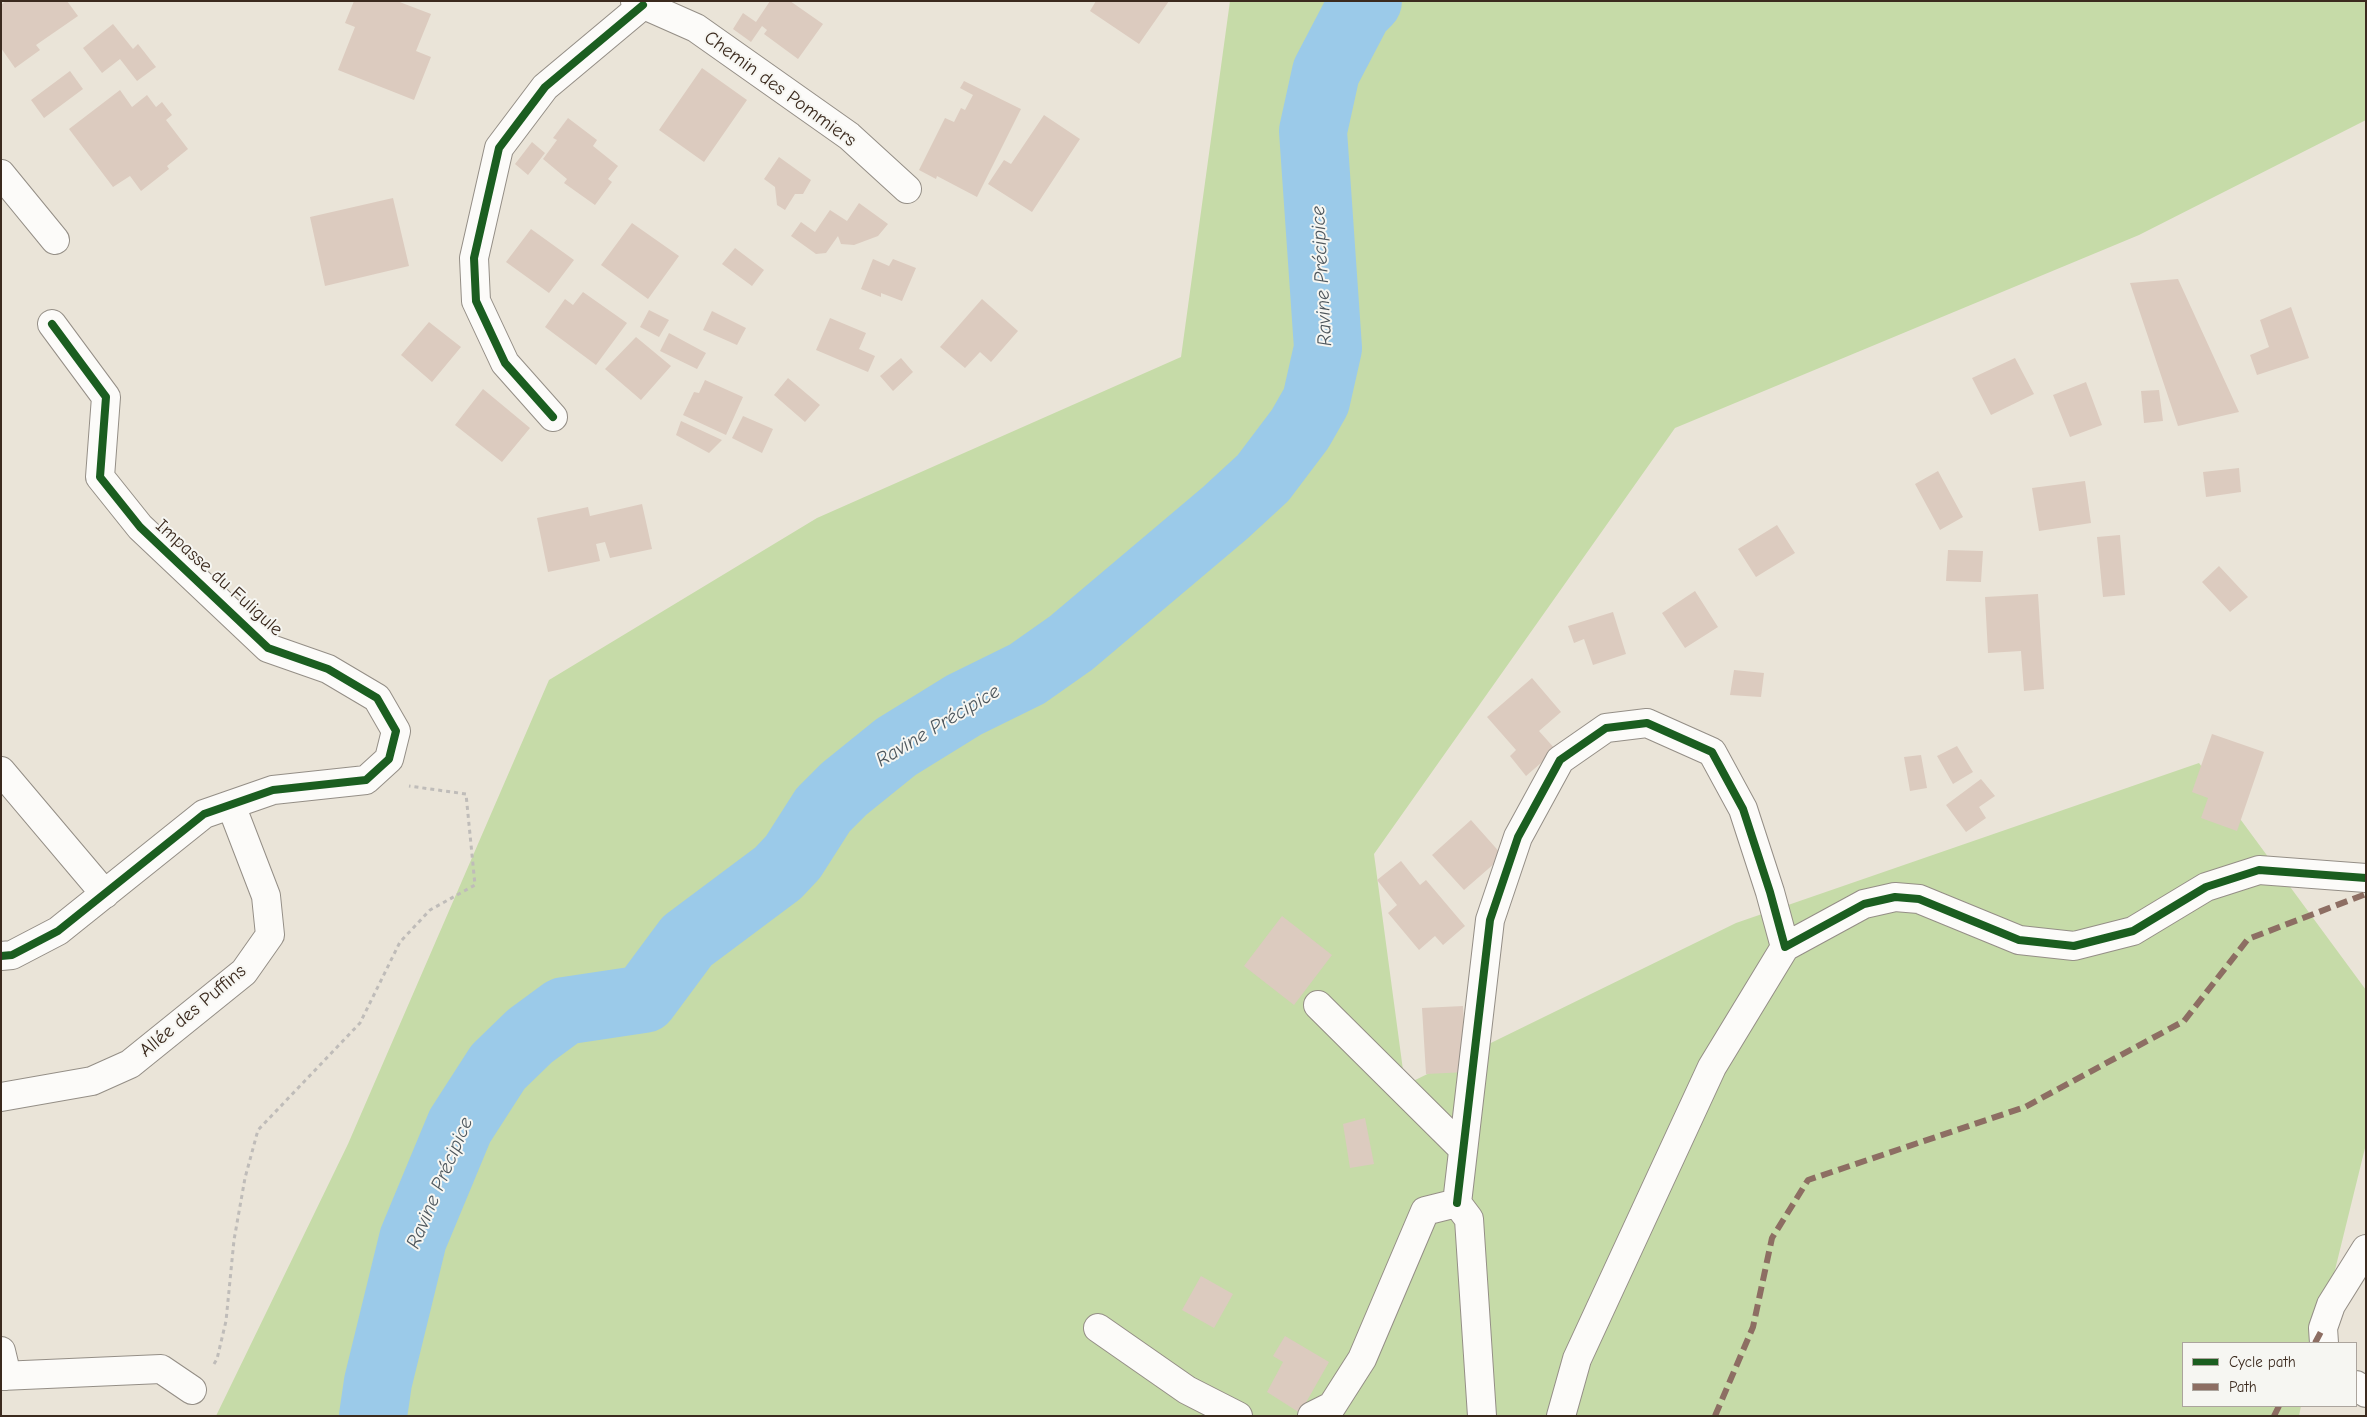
<!DOCTYPE html>
<meta charset="utf-8">
<style>
body{margin:0}
#map{position:relative;width:2367px;height:1417px;overflow:hidden;background:#eae4d8;font-family:"Comic Neue",sans-serif}
canvas{display:block}
.frame{position:absolute;inset:0;border:2px solid #3b2a1e;pointer-events:none}
.legend{position:absolute;left:2182px;top:1342px;width:175px;height:65px;box-sizing:border-box;background:#f6f6f2;border:1px solid #aba49d;margin:0;padding:6px 9px;list-style:none;font-size:15px;color:#3b2a1e}
.legend li{display:flex;align-items:center;gap:10px;height:25px}
.legend b{width:25px;border:1px solid #aba49d}
</style>
<div id="map">
<canvas width="2367" height="1417"></canvas>
<div class="frame"></div>
<ul class="legend">
<li><b style="height:6px;background:#1b5e20"></b>Cycle path</li>
<li><b style="height:6px;background:#8d6e63"></b>Path</li>
</ul>
</div>
<script>
const c = document.querySelector('canvas').getContext('2d');
c.lineJoin = 'round';
function fillPath(path, color) { c.fillStyle = color; c.fill(path, 'evenodd'); }
const shape = rows => new Path2D(rows.map(r => 'M' + r).join(''));
function trace(path, color, width, dash) { c.strokeStyle = color; c.lineWidth = width; c.lineCap = dash ? 'butt' : 'round'; c.setLineDash(dash || []); c.stroke(path); }
function label(font, color, halo, rows, align = 'center') {
  c.font = font + ' "Comic Neue",sans-serif'; c.lineWidth = 4; c.setLineDash([]); c.textBaseline = 'middle'; c.strokeStyle = halo; c.fillStyle = color; for (const [text, x, y, turn = 0] of rows) {
    c.save(); c.translate(x, y); c.rotate((+turn || 0) * Math.PI / 180); c.textAlign = isNaN(turn) ? turn : align; if (halo) c.strokeText(text, 0, 0); c.fillText(text, 0, 0); c.restore();
  }
}
fillPath(shape([
 [1230,1,2366,1,2366,120,2139,235,1675,428,1374,854,1405,1085,1736,923,2199,763,2366,990,2366,1144,2317,1343,2183,1343,2183,1406,2301,1406,2299,1416,216,1416,348,1144,549,680,817,518,1181,357]
]), '#c6dba8');
trace(shape([
 [373,1416,378,1382,413,1239,460,1126,498,1067,530,1036,564,1011,644,999,687,941,778,873,793,857,823,810,844,789,896,747,964,705,1027,674,1071,643,1225,513,1263,478,1300,429,1316,401,1328,348,1313,131,1326,72,1358,11,1368,1]
]), '#9bcae9', 68);
fillPath(shape([
 [6,1,67,1,78,16,36,45,40,50,15,68,1,48,1,5],
 [354,1,397,1,431,14,416,51,431,57,414,100,338,70,355,27,345,23],
 [770,1,790,1,823,24,798,59,764,34,767,30,762,26,751,42,733,29,743,13,756,22],
 [1096,1,1169,1,1139,44,1090,11],
 [113,24,133,49,138,44,156,67,137,81,120,59,102,73,83,48],
 [702,68,747,100,704,162,659,130],
 [70,71,83,89,44,118,31,100],
 [964,81,1021,109,977,197,937,176,936,179,919,170,945,118,954,122,961,108,965,110,973,95,960,88],
 [120,90,132,107,147,95,156,107,162,102,172,115,166,120,188,149,167,166,169,169,141,191,130,176,113,187,69,129],
 [1044,115,1080,139,1032,212,988,184,1004,160,1011,164],
 [568,118,597,140,593,146,618,166,608,179,612,182,595,205,564,183,567,179,543,159,557,140,553,138],
 [532,142,545,153,528,175,515,164],
 [779,157,811,180,803,194,795,194,785,210,777,205,775,187,764,179],
 [393,198,409,266,325,286,310,217],
 [859,203,888,224,878,236,854,245,841,244,838,236,826,253,816,254,791,236,801,222,815,232,830,210,847,221],
 [632,223,679,256,648,299,601,265],
 [531,229,574,260,549,293,506,262],
 [735,248,764,270,752,286,722,264],
 [873,259,889,266,893,259,916,268,902,301,881,293,881,297,861,289],
 [2178,279,2239,412,2178,426,2130,283],
 [583,292,627,323,596,365,545,327,565,299,573,305],
 [982,299,1018,331,991,362,980,352,965,368,940,347],
 [2291,307,2309,358,2257,375,2250,355,2269,347,2260,320],
 [649,310,669,320,659,337,640,327],
 [712,311,746,328,737,345,703,330],
 [830,318,866,333,859,349,875,356,868,372,816,350],
 [429,322,461,347,432,382,401,355],
 [669,333,706,353,697,369,660,351],
 [636,337,671,366,641,400,605,369],
 [901,358,913,372,893,391,880,376],
 [2015,358,2034,394,1991,415,1972,378],
 [788,378,820,405,805,422,774,395],
 [705,380,743,397,726,435,683,415,694,392,699,393],
 [2086,382,2102,425,2070,437,2053,395],
 [483,389,530,428,502,462,455,425],
 [2159,390,2163,421,2144,423,2141,391],
 [743,416,773,429,762,453,732,438],
 [681,421,722,440,709,453,676,435],
 [2239,468,2241,492,2206,497,2203,472],
 [1938,471,1963,517,1940,530,1915,484],
 [2085,481,2091,523,2039,531,2032,488],
 [642,504,652,549,610,558,605,542,596,544,600,561,548,572,537,518,588,507,590,516],
 [1777,525,1795,553,1756,577,1738,549],
 [2120,535,2125,595,2103,597,2097,537],
 [1948,550,1983,551,1981,582,1946,581],
 [2219,566,2248,597,2230,612,2202,582],
 [1695,591,1718,627,1685,648,1662,613],
 [2038,594,2044,689,2024,691,2021,651,1988,653,1985,597],
 [1613,612,1626,654,1593,665,1584,639,1574,643,1568,626],
 [1734,670,1764,673,1761,697,1730,695],
 [1532,678,1561,712,1539,731,1556,750,1526,776,1510,756,1516,750,1487,717],
 [2212,734,2264,752,2237,831,2201,818,2208,798,2192,792],
 [1957,746,1973,772,1953,784,1937,756],
 [1921,755,1927,788,1910,791,1904,757],
 [1981,779,1995,796,1979,807,1986,818,1966,832,1946,805],
 [1471,820,1503,856,1464,890,1432,855],
 [1401,861,1420,885,1426,880,1465,926,1443,945,1435,936,1419,950,1388,913,1397,905,1377,880],
 [1282,916,1332,955,1294,1005,1244,966],
 [1463,1006,1467,1072,1426,1074,1422,1008],
 [1365,1118,1374,1164,1350,1168,1343,1124],
 [1201,1276,1233,1294,1214,1328,1182,1310],
 [1285,1336,1329,1362,1300,1413,1267,1392,1283,1362,1273,1356]
]), '#dccbbf');
const minor = shape([
 [635,1,696,28,849,136,907,189],
 [1,174,55,240],
 [553,417,505,363,476,301,474,258,499,148,545,87,643,5],
 [1,771,105,894],
 [1,956,12,955,58,931,204,814,273,790,366,780,389,759,396,731,377,698,328,669,268,648,140,527,100,477,106,397,52,324],
 [1318,1005,1462,1148],
 [1,1097,92,1081,130,1064,244,972,270,935,266,896,231,805],
 [1457,1203,1490,920,1518,837,1560,760,1606,728,1647,723,1712,752,1743,809,1770,892,1785,947,1864,904,1895,897,1919,899,2019,940,2074,946,2133,931,2206,887,2259,870,2366,878],
 [1098,1328,1187,1390,1238,1416],
 [2324,1343,2323,1328,2331,1305,2366,1249],
 [1,1351,7,1376],
 [1,1376,161,1369,192,1390],
 [2356,1385,2366,1393],
 [1312,1416,1332,1406,1362,1359,1425,1211,1457,1203,1469,1219,1482,1416],
 [1561,1416,1577,1359,1712,1067,1785,947]
]);
trace(minor, '#948e86', 30);
trace(shape([
 [214,1364,217,1359,226,1321,234,1240,245,1178,258,1130,360,1023,400,942,430,910,475,885,466,794,409,786]
]), '#bfbcb9', 3, [4, 4]);
trace(minor, '#fcfbf9', 28);
trace(shape([
 [2315,1343,2323,1328],
 [1715,1416,1753,1327,1772,1238,1808,1180,2025,1107,2184,1021,2248,939,2366,894],
 [2274,1416,2279,1406]
]), '#8d6e63', 6, [12, 6]);
trace(shape([
 [553,417,505,363,476,301,474,258,499,148,545,87,643,5],
 [1,956,12,955,58,931,204,814,273,790,366,780,389,759,396,731,377,698,328,669,268,648,140,527,100,477,106,397,52,324],
 [1457,1203,1490,920,1518,837,1560,760,1606,728,1647,723,1712,752,1743,809,1770,892,1785,947,1864,904,1895,897,1919,899,2019,940,2074,946,2133,931,2206,887,2259,870,2366,878]
]), '#1b5e20', 8);
label('19px', '#3b2a1e', '#f6f6f2', [
 ["Chemin des Pommiers",780,89,36],
 ["Impasse du Fuligule",219,578,42],
 ["Allée des Puffins",193,1011,-40]
]);
label('italic 20px', '#4e575d', '#f6f6f2', [
 ["Ravine Précipice",1322,276,-93],
 ["Ravine Précipice",938,726,-31],
 ["Ravine Précipice",440,1183,-67]
]);
</script>
